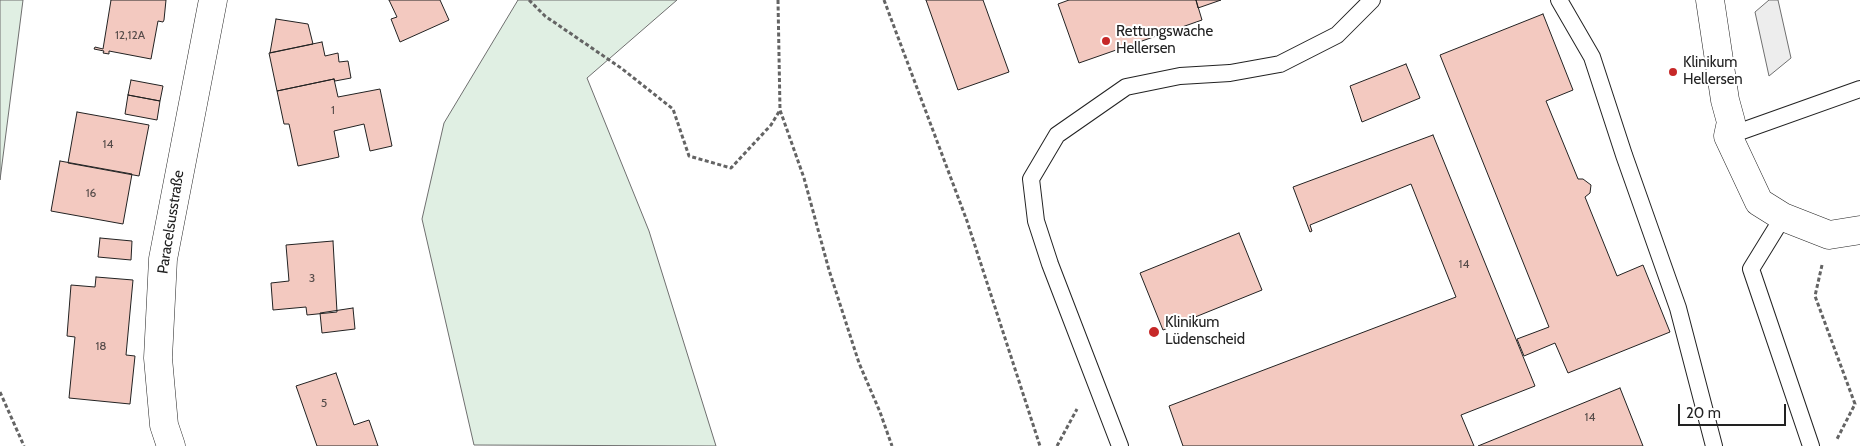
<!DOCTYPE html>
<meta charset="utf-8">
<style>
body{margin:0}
#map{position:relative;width:1860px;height:446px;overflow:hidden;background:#fff;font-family:Cabin,sans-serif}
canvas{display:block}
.scale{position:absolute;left:1678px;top:404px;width:108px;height:22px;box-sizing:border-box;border:2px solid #222;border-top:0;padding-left:6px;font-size:15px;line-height:18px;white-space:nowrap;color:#222;-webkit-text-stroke:4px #fff;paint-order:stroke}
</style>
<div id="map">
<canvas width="1860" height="446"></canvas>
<div class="scale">20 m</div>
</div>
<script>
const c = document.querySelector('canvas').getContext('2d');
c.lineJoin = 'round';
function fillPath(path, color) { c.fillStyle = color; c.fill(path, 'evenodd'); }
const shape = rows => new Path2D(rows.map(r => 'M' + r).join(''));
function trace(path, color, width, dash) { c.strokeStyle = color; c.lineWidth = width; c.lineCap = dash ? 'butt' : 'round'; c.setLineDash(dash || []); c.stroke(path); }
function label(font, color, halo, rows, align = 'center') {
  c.font = font + ' Cabin,sans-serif'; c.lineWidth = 4; c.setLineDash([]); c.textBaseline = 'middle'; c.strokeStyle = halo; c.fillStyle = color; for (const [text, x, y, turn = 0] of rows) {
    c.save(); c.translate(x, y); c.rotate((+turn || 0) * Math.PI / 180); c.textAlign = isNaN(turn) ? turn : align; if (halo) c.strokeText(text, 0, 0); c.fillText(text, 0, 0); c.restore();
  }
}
const green = shape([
 [0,0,23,0,0,180,0,0],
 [518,0,677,0,587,78,649,231,716,446,474,445,422,219,444,123,518,0]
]);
fillPath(green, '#e0efe3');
trace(green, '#6f6f6f', 1);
const parking = shape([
 [1769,0,1778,0,1791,58,1769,76,1755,12,1769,0]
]);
fillPath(parking, '#ededed');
trace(parking, '#6f6f6f', 1);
const building = shape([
 [111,0,166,0,164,20,163,22,158,21,151,59,109,51,109,54,103,53,104,51,94,49,95,47,103,49,111,0],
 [389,0,440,0,449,20,400,42,391,19,397,17,389,0],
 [926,0,983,0,1009,72,958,90,926,0],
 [1069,0,1196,0,1202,20,1079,63,1058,4,1069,0],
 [1196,0,1221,0,1198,8,1196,0],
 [1543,14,1573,90,1546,101,1578,179,1583,179,1591,185,1590,193,1585,197,1617,276,1643,265,1670,332,1568,373,1555,343,1524,356,1517,339,1549,327,1440,55,1543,14],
 [276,19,308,24,313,44,270,53,276,19],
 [322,42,325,56,338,53,339,62,348,61,351,78,335,81,334,79,277,91,269,53,322,42],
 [1406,64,1420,98,1362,122,1350,86,1406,64],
 [334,79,338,97,380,89,392,146,370,151,364,124,334,131,339,157,298,166,289,124,284,124,277,91,334,79],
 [131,80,163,86,160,101,128,95,131,80],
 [128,95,160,101,157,120,125,114,128,95],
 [77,112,149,125,139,176,68,163,77,112],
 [1433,135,1535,386,1461,415,1474,446,1183,446,1169,406,1456,297,1411,184,1310,225,1312,231,1310,232,1293,187,1433,135],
 [60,161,132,174,123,224,51,211,60,161],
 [1239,233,1262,290,1163,330,1140,273,1239,233],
 [100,238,132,241,131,260,98,257,100,238],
 [333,241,337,312,307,315,306,307,273,310,271,283,289,281,286,245,333,241],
 [96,277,133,280,126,355,135,356,130,404,69,398,75,337,67,336,71,285,95,287,96,277],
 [353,308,355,329,322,333,320,313,353,308],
 [336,373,354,425,369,420,378,446,317,446,296,386,336,373],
 [1620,388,1643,446,1478,446,1620,388]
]);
fillPath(building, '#f3c9c0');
trace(building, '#222', 1);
const lane = shape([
 [1559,0,1592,57,1624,155,1678,308,1714,446],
 [1728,136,1860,89],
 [1783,217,1751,269,1811,446],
 [1120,446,1050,264,1036,221,1031,179,1057,135,1126,87,1180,76,1230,73,1280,64,1337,35,1372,0]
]);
const street = shape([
 [1710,0,1725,100,1731,122,1728,136,1759,202,1783,217,1829,235,1860,230],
 [171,446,164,425,158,358,163,259,213,0]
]);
trace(lane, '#222', 18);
trace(street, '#222', 29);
trace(shape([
 [529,0,545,16,621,68,673,109,689,156,731,168,771,125,780,110],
 [778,0,780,110,804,178,829,270,859,363,880,412,892,446],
 [884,0,967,221,1040,446],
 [1822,265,1815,296,1855,404,1837,439],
 [0,392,24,446],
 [1057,446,1077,409]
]), '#646464', 3, [4, 2.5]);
trace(lane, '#fff', 16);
trace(street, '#fff', 28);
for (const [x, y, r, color] of [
 [1106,41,5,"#c62828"],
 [1673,72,5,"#c62828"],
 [1154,332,6,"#c62828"]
]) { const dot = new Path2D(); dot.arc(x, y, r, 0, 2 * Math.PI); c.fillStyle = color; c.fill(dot); trace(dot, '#fff', 2); }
label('12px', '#564c4a', null, [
 ["12,12A",130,35],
 ["1",333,110],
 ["14",108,144],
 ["16",91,193],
 ["14",1464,264],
 ["3",312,278],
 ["18",101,346],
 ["5",324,403],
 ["14",1590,417]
]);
label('15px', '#222', '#fff', [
 ["Rettungswache",1116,32],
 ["Hellersen",1116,49],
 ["Klinikum",1683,63],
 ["Hellersen",1683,80],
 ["Klinikum",1165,323],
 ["Lüdenscheid",1165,340]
], 'left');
label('15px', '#222', '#fff', [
 ["Paracelsusstraße",171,222,-81]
]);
</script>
